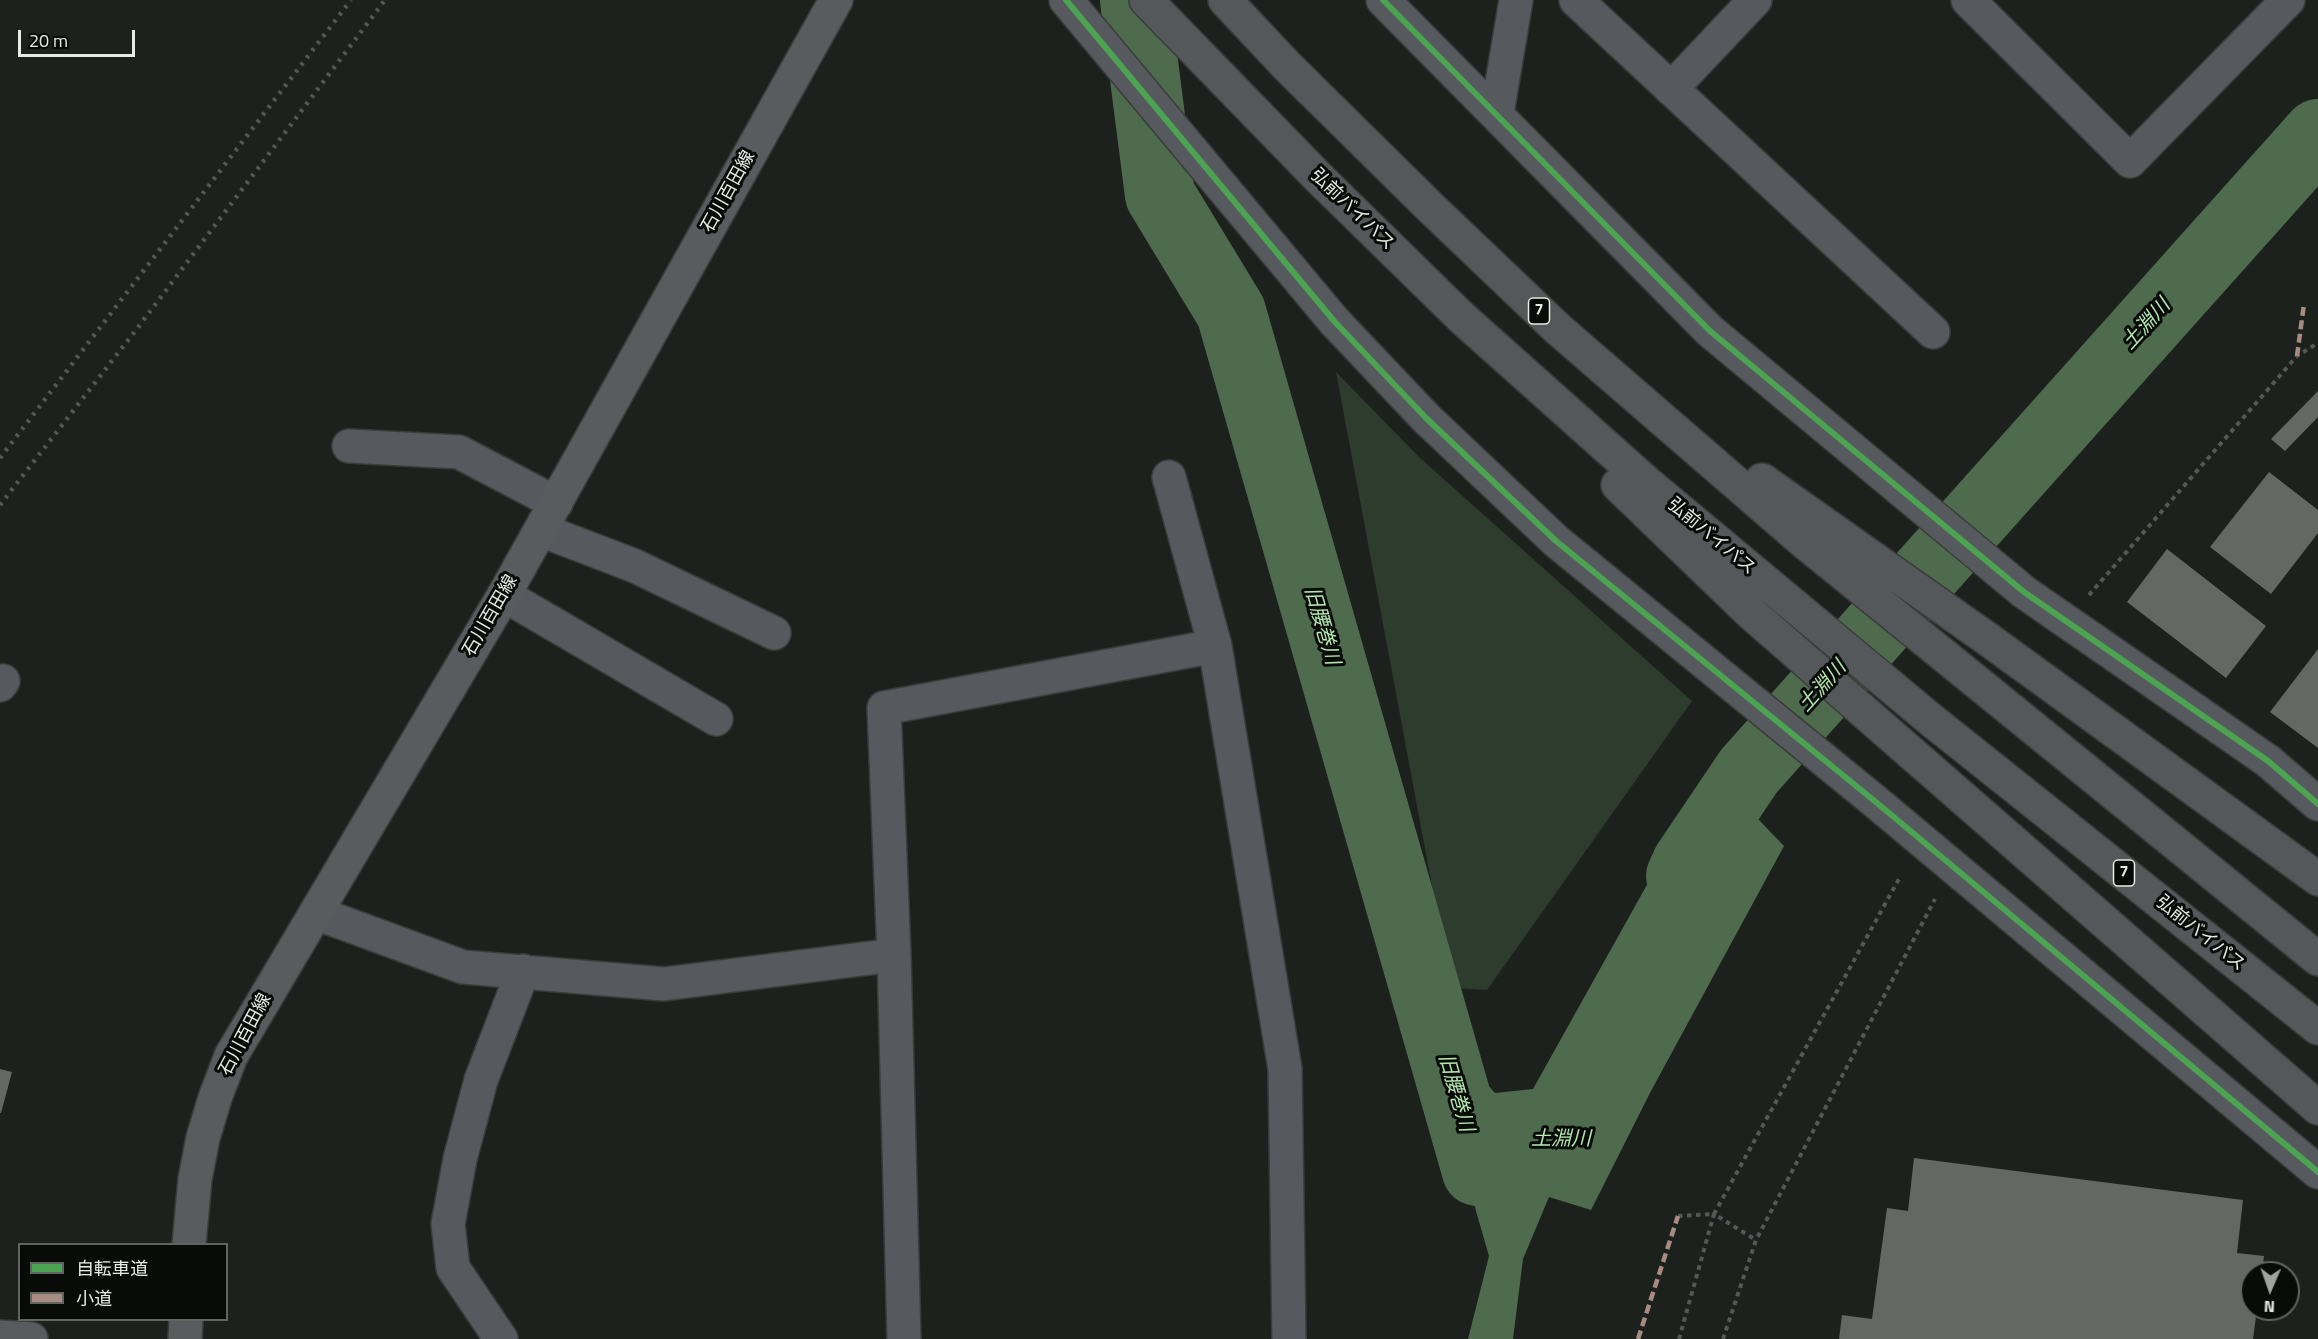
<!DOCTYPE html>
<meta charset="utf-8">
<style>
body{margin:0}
#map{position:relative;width:2318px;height:1339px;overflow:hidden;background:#1d211d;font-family:"Titillium Web","Noto Sans JP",sans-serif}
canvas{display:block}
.legend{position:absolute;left:18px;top:1243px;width:210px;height:78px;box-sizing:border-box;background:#080b08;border:2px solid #616560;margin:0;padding:8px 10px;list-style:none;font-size:18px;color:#e6ebe5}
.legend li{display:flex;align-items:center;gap:12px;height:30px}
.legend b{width:30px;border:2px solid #616560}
.north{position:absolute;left:2240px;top:1261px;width:60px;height:60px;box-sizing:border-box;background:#080b08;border:2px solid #616560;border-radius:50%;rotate:182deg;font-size:16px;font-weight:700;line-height:24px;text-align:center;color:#e6ebe5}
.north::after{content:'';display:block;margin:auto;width:21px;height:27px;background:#a0a49f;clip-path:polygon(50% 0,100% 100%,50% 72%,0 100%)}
.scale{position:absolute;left:18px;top:30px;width:117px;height:27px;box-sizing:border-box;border:3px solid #e6ebe5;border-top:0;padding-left:8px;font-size:18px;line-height:21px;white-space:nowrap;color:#e6ebe5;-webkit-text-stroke:4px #080b08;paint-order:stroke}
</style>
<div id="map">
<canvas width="2318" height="1339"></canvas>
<ul class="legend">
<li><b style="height:8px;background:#4ca352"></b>自転車道</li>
<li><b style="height:8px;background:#a88b81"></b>小道</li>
</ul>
<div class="north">N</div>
<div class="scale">20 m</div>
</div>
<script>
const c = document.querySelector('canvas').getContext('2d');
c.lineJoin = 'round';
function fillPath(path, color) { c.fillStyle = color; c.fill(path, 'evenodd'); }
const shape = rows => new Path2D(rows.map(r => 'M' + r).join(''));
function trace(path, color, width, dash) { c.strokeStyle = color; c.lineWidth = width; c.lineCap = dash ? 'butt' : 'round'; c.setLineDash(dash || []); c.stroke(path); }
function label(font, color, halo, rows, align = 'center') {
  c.font = font + ' "Titillium Web","Noto Sans JP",sans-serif'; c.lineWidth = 6; c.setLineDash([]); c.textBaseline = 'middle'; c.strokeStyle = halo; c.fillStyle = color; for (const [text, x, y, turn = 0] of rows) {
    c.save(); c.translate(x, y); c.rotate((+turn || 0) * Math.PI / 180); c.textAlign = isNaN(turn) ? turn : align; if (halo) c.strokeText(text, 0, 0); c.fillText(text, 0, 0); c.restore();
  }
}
fillPath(shape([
 [1336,372,1419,457,1692,701,1487,990,1451,988]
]), '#2d3c2d');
fillPath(shape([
 [1711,770,1784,846,1651,1091,1591,1210,1549,1197,1523,1259,1513,1339,1468,1339,1489,1256,1457,1145,1446,1039,1495,1093,1533,1089]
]), '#4f6b4e');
trace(shape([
 [1135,0,1160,195,1231,312,1477,1171],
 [1681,876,1687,863,1749,771,2318,134]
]), '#4f6b4e', 70);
fillPath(shape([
 [2318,391,2318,417,2285,451,2271,439],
 [2269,472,2318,510,2318,533,2271,594,2210,547],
 [2167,549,2266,626,2226,678,2127,602],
 [2318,649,2318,748,2270,712],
 [0,1069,12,1072,1,1113,0,1113],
 [1914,1158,2243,1200,2237,1253,2264,1256,2262,1273,2252,1273,2252,1309,2257,1309,2253,1339,1839,1339,1842,1315,1872,1319,1887,1208,1908,1211]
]), '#646864');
const minor = shape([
 [1066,0,1334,321,1426,418,1556,541,1877,803,2318,1172],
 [1576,0,1933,332],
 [1968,0,2130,161,2288,0],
 [1671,89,1755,0],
 [1497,113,1516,0],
 [349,446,459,452,556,503],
 [1169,477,1215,646,1285,1069,1289,1339],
 [541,530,635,566,774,633],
 [504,595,716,719],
 [0,685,3,681],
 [316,913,463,967,664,984,894,955],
 [501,1339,453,1268,448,1224,460,1159,481,1080,523,971],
 [904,1339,894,955,884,708,1215,646]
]);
const tertiary = shape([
 [1383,0,1710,331,2024,592,2268,761,2318,804]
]);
const secondary = shape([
 [189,1244,195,1179,203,1138,215,1098,231,1056,504,595,836,0],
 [0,1337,31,1339],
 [185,1339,186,1320]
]);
const trunk = shape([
 [1146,0,1317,176,1461,317,1647,483,1930,719,2318,1028],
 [1225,0,1287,66,1430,207,1558,329,1803,541,2318,959],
 [1762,480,1989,640,2318,879],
 [1618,485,1752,614,2318,1108]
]);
trace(minor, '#3a3c3a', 36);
trace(tertiary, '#3a3c3a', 36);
trace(secondary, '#3a3c3a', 36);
trace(trunk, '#3a3c3a', 36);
trace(shape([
 [2089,595,2297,356,2318,343],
 [1678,1216,1714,1214,1900,877],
 [1679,1339,1714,1214,1756,1240],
 [1723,1339,1756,1240,1935,899]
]), '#555859', 4, [4.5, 4.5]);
trace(minor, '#56595d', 33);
trace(tertiary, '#56595d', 33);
trace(secondary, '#585c5e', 33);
trace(trunk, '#54585b', 33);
trace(shape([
 [0,458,351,0],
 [0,505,139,326,385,0]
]), '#555858', 4.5, [3, 6]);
trace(shape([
 [2297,356,2304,304],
 [1638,1339,1678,1216]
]), '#a88b81', 4.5, [9, 4.5]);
trace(shape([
 [1066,0,1334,321,1426,418,1556,541,1877,803,2318,1172],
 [1383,0,1710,331,2024,592,2268,761,2318,804]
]), '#4ca352', 6);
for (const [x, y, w] of [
 [1539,311,21],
 [2124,873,21]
]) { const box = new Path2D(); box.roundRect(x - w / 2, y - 13, w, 26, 4.5); c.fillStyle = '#080b08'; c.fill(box); trace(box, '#e6ebe5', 1.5); }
label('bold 16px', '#e6ebe5', null, [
 ["7",1539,311],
 ["7",2124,873]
]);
label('18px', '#e6ebe5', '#080b08', [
 ["石川百田線",729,192,-61],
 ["弘前バイパス",1352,210,44],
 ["弘前バイパス",1711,537,40],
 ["石川百田線",491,616,-60],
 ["弘前バイパス",2200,934,39],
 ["石川百田線",246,1035,-62]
]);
label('italic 20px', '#b4e7b1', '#080b08', [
 ["土淵川",2147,325,-48],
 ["旧腰巻川",1321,626,74],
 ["土淵川",1823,687,-48],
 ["旧腰巻川",1455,1093,74],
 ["土淵川",1561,1140]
]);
</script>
